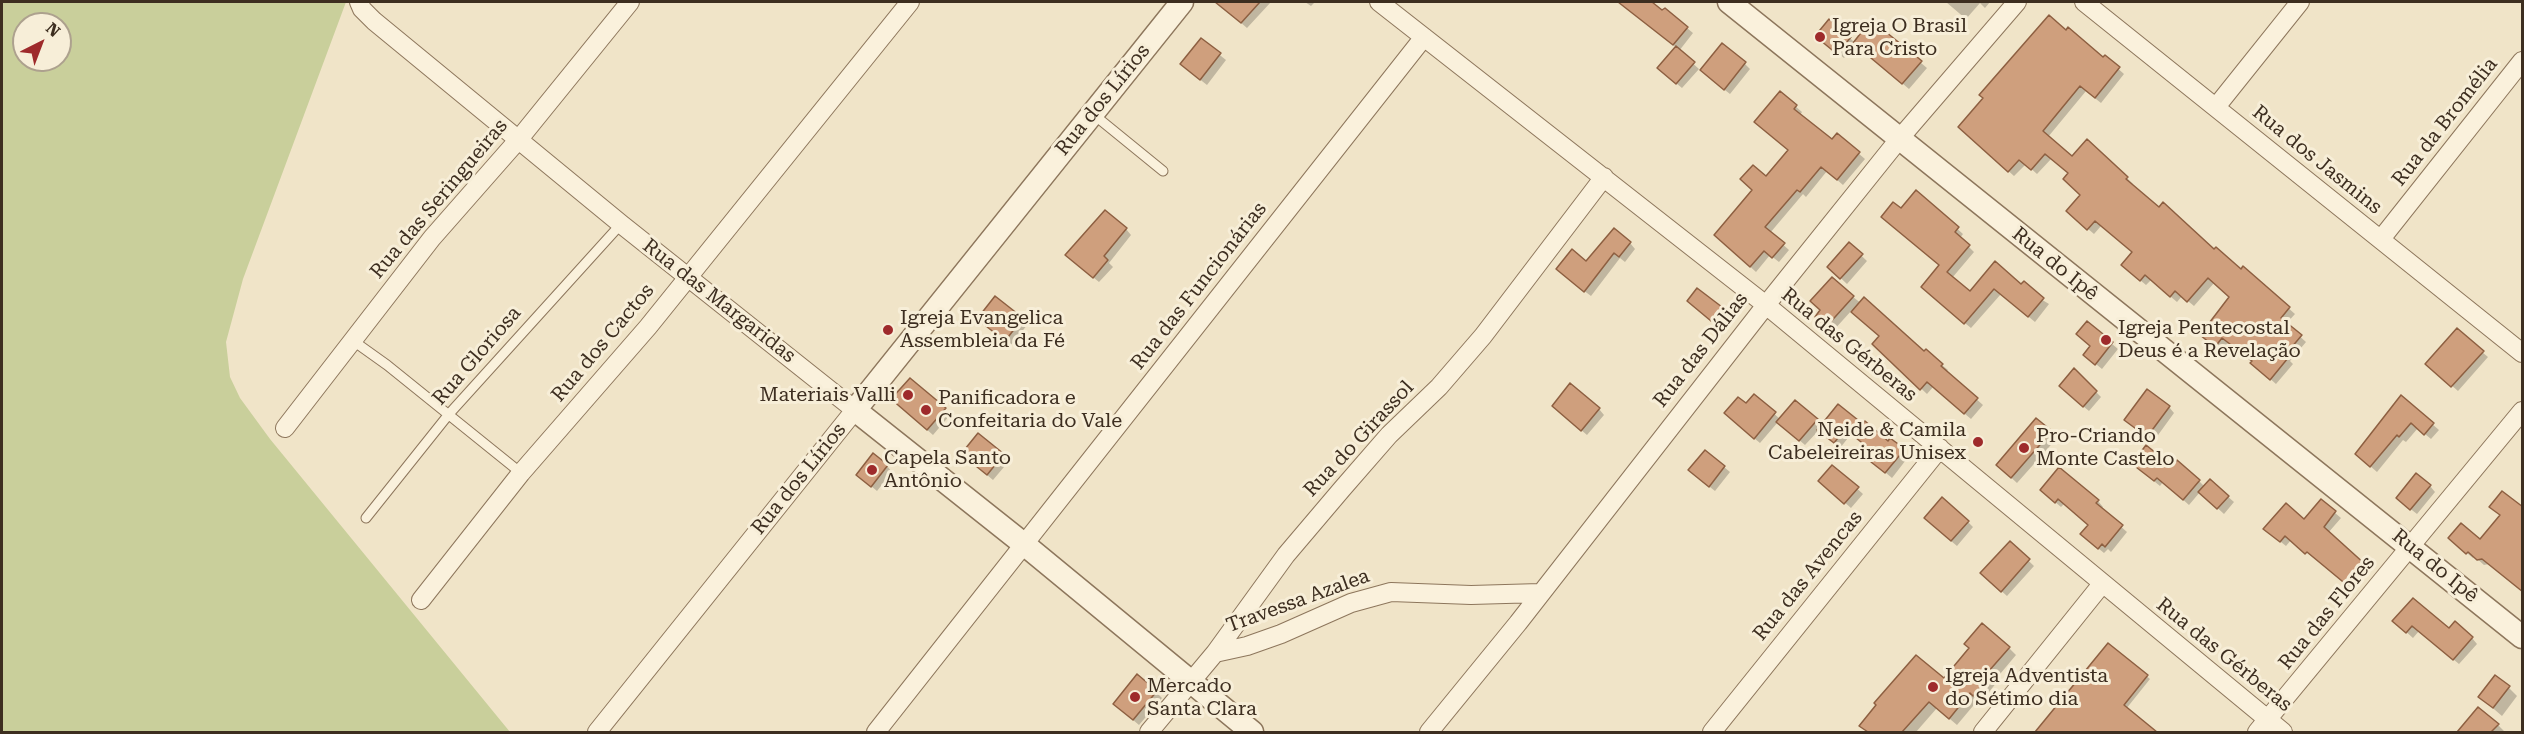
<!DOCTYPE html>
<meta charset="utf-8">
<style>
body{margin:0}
#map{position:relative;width:2524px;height:734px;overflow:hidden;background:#f0e4c8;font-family:"Roboto Serif",serif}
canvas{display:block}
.frame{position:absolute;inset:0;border:3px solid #3d2e20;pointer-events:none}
.north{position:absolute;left:12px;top:12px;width:60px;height:60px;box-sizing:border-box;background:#f7eed8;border:2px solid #ada18e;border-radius:50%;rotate:42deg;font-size:16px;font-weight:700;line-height:24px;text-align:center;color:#3d2e20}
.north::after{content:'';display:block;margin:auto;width:21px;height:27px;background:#9e2a2b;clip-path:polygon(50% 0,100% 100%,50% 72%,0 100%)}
</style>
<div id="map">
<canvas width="2524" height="734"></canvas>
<div class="frame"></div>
<div class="north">N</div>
</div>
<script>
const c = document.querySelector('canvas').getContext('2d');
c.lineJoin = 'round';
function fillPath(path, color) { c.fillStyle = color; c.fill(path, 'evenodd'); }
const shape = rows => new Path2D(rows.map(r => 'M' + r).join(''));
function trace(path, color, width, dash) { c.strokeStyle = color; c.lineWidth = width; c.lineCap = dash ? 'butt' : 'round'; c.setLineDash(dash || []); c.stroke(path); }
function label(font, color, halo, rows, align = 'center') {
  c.font = font + ' "Roboto Serif",serif'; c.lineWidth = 6; c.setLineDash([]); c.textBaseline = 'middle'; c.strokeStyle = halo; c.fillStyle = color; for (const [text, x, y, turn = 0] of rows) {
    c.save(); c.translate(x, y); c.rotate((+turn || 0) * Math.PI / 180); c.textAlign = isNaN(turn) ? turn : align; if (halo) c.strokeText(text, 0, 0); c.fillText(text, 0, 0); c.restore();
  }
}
fillPath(shape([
 [2,2,346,2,243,279,226,342,230,377,240,398,270,439,510,732,2,732],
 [24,24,60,24,60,60,24,60]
]), '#c9cf9b');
fillPath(shape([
 [1232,2,1271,2,1247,28,1225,9],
 [1305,2,1315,2,1311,6],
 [1624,2,1650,2,1663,13,1665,10,1693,33,1679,51,1699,69,1682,88,1665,74,1677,48,1628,9,1623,3],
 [1946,2,1990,2,1985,8,1980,3,1966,19],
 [1872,22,1927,68,1909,89,1856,44,1844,58,1822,41,1850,38,1855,43],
 [1201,40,1226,60,1207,85,1188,70],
 [2105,57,2124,74,2101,103,2086,91,2048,137,2072,159,2087,142,2127,178,2133,184,2131,185,2241,271,2243,268,2295,314,2286,324,2306,342,2290,361,2293,364,2276,384,2229,342,2222,351,2208,340,2231,298,2214,283,2194,306,2182,296,2177,302,2151,280,2146,285,2128,270,2134,252,2101,226,2094,234,2073,216,2082,195,2069,174,2052,158,2037,174,2026,164,2014,176,1965,132],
 [1745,64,1750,69,1730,94,1707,76],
 [1780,93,1802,112,1800,115,1832,141,1837,135,1865,159,1843,185,1827,171,1806,197,1803,194,1770,233,1789,250,1779,262,1770,255,1756,272,1721,240,1789,151],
 [1916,192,1963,234,1960,238,1974,252,1952,278,1970,293,1995,264,2021,287,2049,304,2035,322,2001,294,1971,328,1928,293,1941,266,1901,211],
 [1126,229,1131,235,1109,263,1113,267,1099,282,1073,261],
 [1630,243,1635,249,1625,262,1620,258,1591,296,1563,275],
 [1849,244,1867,261,1847,284,1829,267],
 [1853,297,1942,365,1948,370,1946,372,1983,405,1971,419,1933,387,1927,394,1874,344,1881,337,1852,310,1833,331,1822,322],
 [1694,306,1721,308,1726,314,1718,325],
 [1022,319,1028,324,1011,345,985,324],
 [2087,323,2118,349,2102,369,2091,360,2092,347],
 [2482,352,2488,357,2458,391,2433,369],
 [2074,370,2101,397,2089,411,2066,392],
 [910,380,950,415,933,435,899,405],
 [1754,396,1780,419,1817,420,1822,426,1838,406,1909,456,1892,478,1879,467,1878,455,1852,433,1840,448,1819,430,1805,445,1778,422,1760,443,1731,419],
 [2401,397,2439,430,2431,439,2418,428,2406,442,2403,440,2377,472,2362,459],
 [2169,407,2174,413,2153,442,2131,425],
 [1599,409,1604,415,1587,435,1559,411],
 [2037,420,2057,438,2017,483,2003,470],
 [978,435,1009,461,993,480,968,459],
 [887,466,892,472,877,491,864,480],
 [1724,467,1730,472,1715,491,1696,476],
 [1833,467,1863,494,1851,508,1826,486],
 [2173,468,2199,481,2205,487,2210,481,2234,502,2224,514,2200,492,2189,505,2163,482,2160,486,2139,469],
 [2430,486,2435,492,2417,514,2403,503],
 [2047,495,2098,501,2103,507,2101,509,2127,532,2111,552,2108,549,2104,553,2088,540,2089,525,2065,503,2061,507],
 [2321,501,2341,518,2328,533,2370,571,2354,590,2291,540,2286,546,2271,534,2304,521],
 [1968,522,1973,527,1957,546,1931,524],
 [2480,541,2489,564,2484,565,2474,556,2473,558,2456,544],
 [2010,543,2034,566,2007,596,1988,579],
 [2394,621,2449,630,2472,638,2477,644,2459,664,2419,631,2413,638],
 [2108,645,2150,679,2126,709,2154,732,2037,732],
 [2009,648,2016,655,1995,680,1997,682,1981,702,1978,700,1957,725,1937,708,1916,732,1869,732,1862,725],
 [2509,688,2517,696,2502,716,2480,697],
 [1156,692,1162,698,1139,725,1120,709],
 [2498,725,2505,732,2460,731]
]), '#0003');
const building = shape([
 [1215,2,1260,2,1241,23,1215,2],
 [1618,2,1652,2,1662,10,1665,8,1688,27,1673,45,1618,2],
 [2049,15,2066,30,2068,27,2103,57,2105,55,2120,67,2095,98,2080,86,2043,131,2072,156,2087,139,2128,177,2126,179,2159,207,2163,202,2214,249,2216,247,2241,269,2243,266,2290,307,2281,318,2302,335,2285,355,2288,358,2270,380,2250,363,2252,361,2222,338,2215,347,2200,335,2229,297,2208,278,2187,302,2175,291,2170,297,2145,275,2140,281,2121,265,2132,252,2095,221,2087,230,2066,211,2080,195,2063,179,2068,173,2045,154,2031,170,2019,160,2008,172,1958,127,1983,98,1979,95,2049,15],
 [1829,19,1851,37,1837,54,1815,36,1829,19],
 [1871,20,1922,61,1902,84,1853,43,1871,20],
 [1201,38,1221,53,1200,80,1180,64,1201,38],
 [1722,43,1746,62,1724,90,1700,70,1722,43],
 [1676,46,1695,62,1676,84,1657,68,1676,46],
 [1780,91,1797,105,1794,109,1832,139,1837,133,1860,152,1837,180,1821,167,1800,192,1797,190,1765,227,1785,243,1772,258,1764,251,1750,267,1714,235,1752,190,1740,179,1753,165,1766,176,1788,150,1754,122,1780,91],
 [1916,190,1959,227,1955,232,1970,245,1947,272,1970,291,1995,261,2021,284,2024,281,2044,298,2028,317,1994,289,1964,324,1921,287,1939,265,1881,217,1893,202,1901,208,1916,190],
 [1105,210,1127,228,1104,256,1108,260,1093,278,1065,255,1105,210],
 [1614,228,1631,242,1619,257,1614,253,1584,292,1556,269,1572,249,1586,261,1614,228],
 [1849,242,1863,254,1840,279,1827,267,1849,242],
 [1832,277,1854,296,1826,327,1815,317,1820,310,1810,301,1832,277],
 [1697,288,1722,307,1711,321,1687,301,1697,288],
 [995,296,1023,318,1005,341,977,319,995,296],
 [1864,297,1924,351,1926,349,1943,364,1941,366,1978,398,1964,414,1927,382,1920,390,1872,344,1879,336,1851,312,1864,297],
 [2087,321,2113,342,2095,365,2083,355,2090,346,2076,334,2087,321],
 [2457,328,2484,351,2451,387,2425,364,2457,328],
 [2074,368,2097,391,2083,407,2059,386,2074,368],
 [910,378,946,408,927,430,891,399,910,378],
 [1570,383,1600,408,1581,431,1552,406,1570,383],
 [2147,389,2170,406,2147,437,2124,420,2147,389],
 [1754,394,1776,412,1754,439,1724,413,1738,397,1746,403,1754,394],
 [2401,395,2434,423,2424,435,2411,423,2399,437,2397,435,2370,467,2355,454,2401,395],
 [1795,400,1818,419,1799,441,1776,422,1795,400],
 [1838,404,1863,424,1865,421,1888,441,1890,438,1905,449,1885,473,1871,462,1877,455,1845,429,1834,443,1817,430,1838,404],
 [2036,418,2052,431,2011,478,1996,465,2036,418],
 [978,433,1004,454,987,475,961,454,978,433],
 [2146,445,2172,466,2177,460,2200,480,2183,500,2157,478,2154,481,2132,464,2146,445],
 [1705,450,1725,466,1709,487,1688,470,1705,450],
 [873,453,888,465,871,487,856,475,873,453],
 [1832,465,1859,487,1844,504,1818,481,1832,465],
 [2059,467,2099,500,2096,503,2123,525,2105,547,2102,544,2098,549,2080,534,2088,525,2058,499,2055,503,2040,490,2059,467],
 [2416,473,2431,485,2410,510,2396,498,2416,473],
 [2210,479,2229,496,2217,509,2198,492,2210,479],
 [2502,491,2523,507,2523,592,2482,559,2477,560,2468,552,2466,554,2448,538,2461,523,2480,539,2500,515,2489,507,2502,491],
 [1942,497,1969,521,1951,541,1924,518,1942,497],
 [2321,499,2336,511,2324,527,2366,565,2348,586,2307,552,2305,554,2285,536,2280,542,2263,529,2286,503,2304,519,2321,499],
 [2010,541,2030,559,2001,592,1980,573,2010,541],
 [2413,598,2449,628,2455,621,2473,637,2453,660,2412,626,2406,633,2392,621,2413,598],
 [1982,623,2010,647,1988,672,1991,674,1973,696,1970,693,1949,719,1929,702,1902,732,1868,732,1859,726,1876,705,1874,703,1916,655,1944,678,1969,648,1964,644,1982,623],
 [2108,643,2148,675,2124,705,2157,732,2035,732,2108,643],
 [1137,674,1157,691,1133,720,1113,704,1137,674],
 [2495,675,2510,686,2493,708,2478,697,2495,675],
 [2478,707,2499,724,2491,732,2457,732,2478,707]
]);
fillPath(building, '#cf9f7d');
trace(building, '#8d5f41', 1.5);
const service = shape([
 [1093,114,1163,171],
 [352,340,387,365,521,473],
 [366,518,449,414,621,224]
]);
const minor = shape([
 [359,2,362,9,374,21,621,224,855,410,597,732],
 [1379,2,1766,305,2283,732],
 [2084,2,2522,353],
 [2216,107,2300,2],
 [2381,239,2522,61],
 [285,428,432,238,519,139,630,2],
 [421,600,521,473,648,327,910,2],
 [1215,653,1247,646,1281,634,1351,603,1391,592,1471,595,1540,593],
 [876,732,1424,37],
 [1149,732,1215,653,1286,555,1342,489,1389,435,1439,387,1483,336,1604,177],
 [1429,732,1518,623,1766,305,1900,138,2017,2],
 [1712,732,1940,448],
 [1983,732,2102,584],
 [2257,732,2522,411]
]);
const tertiary = shape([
 [1182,2,855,410,1025,545,1252,732],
 [1729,2,2522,637]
]);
trace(service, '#8d765c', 11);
trace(minor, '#8d765c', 20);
trace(tertiary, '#8d765c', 25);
trace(service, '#faf1dc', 9);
trace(minor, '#faf1dc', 18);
trace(tertiary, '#faf1dc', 22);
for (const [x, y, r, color] of [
 [1820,37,6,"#9e2a2b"],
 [888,330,6,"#9e2a2b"],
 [2106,340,6,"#9e2a2b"],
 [908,395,6,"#9e2a2b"],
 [926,410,6,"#9e2a2b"],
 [1978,442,6,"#9e2a2b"],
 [2024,448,6,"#9e2a2b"],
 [872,470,6,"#9e2a2b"],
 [1933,687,6,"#9e2a2b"],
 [1135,697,6,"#9e2a2b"]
]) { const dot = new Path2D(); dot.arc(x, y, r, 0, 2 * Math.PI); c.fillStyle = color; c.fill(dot); trace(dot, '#f7eed8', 2); }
label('20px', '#3d2e20', '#f7eed8', [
 ["Igreja O Brasil",1832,26],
 ["Para Cristo",1832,49],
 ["Igreja Evangelica",900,318],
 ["Assembleia da Fé",900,341],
 ["Igreja Pentecostal",2118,328],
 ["Deus é a Revelação",2118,351],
 ["Materiais Valli",896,395,"right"],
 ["Panificadora e",938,398],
 ["Confeitaria do Vale",938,421],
 ["Neide & Camila",1966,430,"right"],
 ["Cabeleireiras Unisex",1966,453,"right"],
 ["Pro-Criando",2036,436],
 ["Monte Castelo",2036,459],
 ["Capela Santo",884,458],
 ["Antônio",884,481],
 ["Igreja Adventista",1945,676],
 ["do Sétimo dia",1945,699],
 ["Mercado",1147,686],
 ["Santa Clara",1147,709]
], 'left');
label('20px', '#3d2e20', '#f7eed8', [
 ["Rua dos Lírios",1103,100,-51],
 ["Rua da Bromélia",2445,122,-52],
 ["Rua dos Jasmins",2317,160,39],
 ["Rua das Seringueiras",439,199,-50],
 ["Rua do Ipê",2055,264,39],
 ["Rua das Funcionárias",1199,286,-52],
 ["Rua das Margaridas",719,301,38],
 ["Rua dos Cactos",603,343,-50],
 ["Rua das Gérberas",1849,345,39],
 ["Rua das Dálias",1701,350,-52],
 ["Rua Gloriosa",477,356,-49],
 ["Rua do Girassol",1359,439,-47],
 ["Rua dos Lírios",799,479,-51],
 ["Rua do Ipê",2435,566,39],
 ["Rua das Avencas",1808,576,-51],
 ["Travessa Azalea",1298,601,-20],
 ["Rua das Flores",2327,613,-51],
 ["Rua das Gérberas",2224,655,39]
]);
</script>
